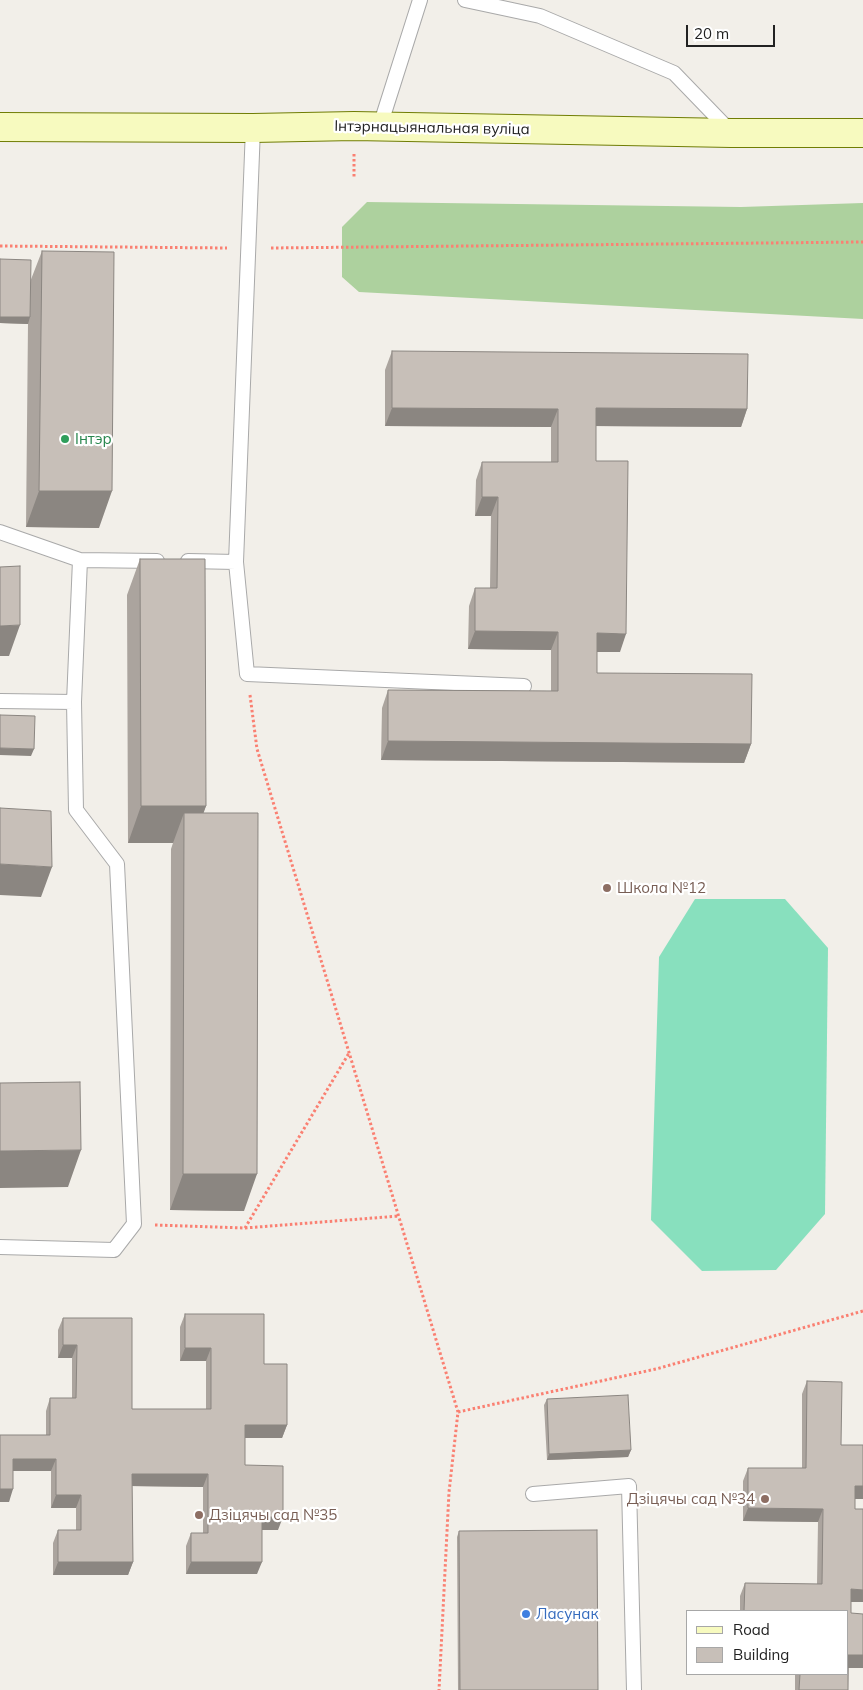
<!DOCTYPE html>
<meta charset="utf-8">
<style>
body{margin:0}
#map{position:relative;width:863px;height:1690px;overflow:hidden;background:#f2efe9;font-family:Mulish,sans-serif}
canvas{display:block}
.legend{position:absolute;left:686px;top:1610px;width:162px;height:65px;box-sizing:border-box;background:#fff;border:1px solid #a7a7a7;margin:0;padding:6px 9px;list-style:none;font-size:15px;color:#222}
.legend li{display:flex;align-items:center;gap:10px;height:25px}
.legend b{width:25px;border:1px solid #a7a7a7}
.scale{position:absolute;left:686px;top:25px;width:89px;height:22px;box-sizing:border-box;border:2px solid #222;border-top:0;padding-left:6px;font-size:15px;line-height:18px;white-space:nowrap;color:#222;-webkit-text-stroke:4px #fff;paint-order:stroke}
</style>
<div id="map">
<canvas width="863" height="1690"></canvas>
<ul class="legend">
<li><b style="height:6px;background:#f7fabf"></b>Road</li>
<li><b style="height:14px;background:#c7bfb8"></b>Building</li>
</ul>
<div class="scale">20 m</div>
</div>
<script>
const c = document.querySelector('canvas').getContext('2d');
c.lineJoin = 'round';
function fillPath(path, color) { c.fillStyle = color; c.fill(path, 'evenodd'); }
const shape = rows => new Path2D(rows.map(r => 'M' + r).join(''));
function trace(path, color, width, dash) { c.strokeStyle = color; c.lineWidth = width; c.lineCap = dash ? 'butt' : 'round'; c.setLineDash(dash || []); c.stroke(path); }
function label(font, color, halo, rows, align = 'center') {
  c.font = font + ' Mulish,sans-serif'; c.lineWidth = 4.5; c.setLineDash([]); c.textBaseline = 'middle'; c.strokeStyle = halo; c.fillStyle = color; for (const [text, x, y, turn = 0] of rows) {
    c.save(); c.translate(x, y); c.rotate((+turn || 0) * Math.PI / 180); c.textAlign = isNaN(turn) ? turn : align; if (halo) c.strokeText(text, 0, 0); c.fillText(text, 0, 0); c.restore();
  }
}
fillPath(shape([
 [367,202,741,207,863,203,863,319,359,292,342,277,342,227]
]), '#add19e');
fillPath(shape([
 [695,899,785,899,828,948,825,1214,776,1270,702,1271,651,1220,659,957]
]), '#88e0be');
const lane = shape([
 [465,0,540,16,674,73,731,132],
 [380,126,420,0],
 [0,532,80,560],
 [188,561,236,562,253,128],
 [236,562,247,674,524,686],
 [0,701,74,702],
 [0,1247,114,1250,134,1224,117,864,76,810,74,702,80,560,157,561],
 [533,1494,629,1486,634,1690]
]);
const secondary = shape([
 [0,127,253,128,354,126,731,133,863,133]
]);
trace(lane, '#a9a9a9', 16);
trace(secondary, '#707d05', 30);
trace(shape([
 [354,154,354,179],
 [0,246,227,248],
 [271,248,863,242],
 [250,695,257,749,458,1412,449,1492,439,1690],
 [155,1225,245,1228,349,1053],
 [245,1228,399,1216],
 [458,1412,656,1369,863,1311]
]), '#fa8072', 3, [2.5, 2.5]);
trace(lane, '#fff', 14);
trace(secondary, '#f7fabf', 28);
fillPath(shape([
 [42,251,99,528,26,527,28,323,28,324,0,323,0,259,30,282],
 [392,351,747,409,741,427,596,426,596,461,620,652,597,652,597,673,751,744,744,763,381,760,382,708,388,690,551,691,551,650,468,649,469,606,475,588,490,588,491,516,475,516,476,480,482,462,551,462,551,427,385,426,385,370],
 [140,559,206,806,203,813,244,1211,170,1210,171,849,173,843,128,843,127,595],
 [185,1314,264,1364,287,1425,282,1438,245,1438,245,1465,278,1530,262,1530,257,1574,186,1574,186,1546,191,1533,203,1533,203,1487,132,1486,133,1562,128,1575,53,1575,53,1543,58,1530,76,1530,76,1508,51,1508,51,1471,13,1471,9,1502,0,1502,0,1435,46,1435,46,1411,50,1398,72,1398,72,1358,58,1358,58,1330,63,1318,132,1409,206,1409,206,1361,180,1361,180,1327],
 [807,1381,841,1445,863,1445,863,1499,855,1499,855,1509,863,1509,863,1602,851,1602,848,1690,795,1690,795,1674,847,1674,847,1611,740,1611,740,1596,745,1583,817,1584,818,1522,743,1521,743,1481,748,1468,802,1468,802,1394],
 [547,1399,631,1450,628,1457,547,1460,544,1405],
 [459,1531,598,1690,458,1690,457,1537]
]), '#aba49e');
fillPath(shape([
 [0,317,30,317,28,324,0,323],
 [392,408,558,409,551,427,385,426],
 [596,408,747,409,741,427,590,426],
 [39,491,112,491,99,528,26,527],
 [482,497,498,497,491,516,475,516],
 [20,625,9,656,0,656,0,626],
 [475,631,558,632,551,650,468,649],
 [597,633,626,634,620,652,590,652],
 [388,741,751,744,744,763,381,760],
 [0,748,34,749,31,756,0,755],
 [141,806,206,806,193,843,184,813,173,843,128,843],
 [0,864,52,867,41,897,0,895],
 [81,1150,68,1187,0,1188,0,1151],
 [183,1174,257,1174,244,1211,170,1210],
 [63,1345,77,1345,72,1358,58,1358],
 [185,1348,211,1348,206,1361,180,1361],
 [245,1425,287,1425,282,1438,241,1438],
 [631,1450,628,1457,547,1460,549,1454],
 [13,1459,56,1459,51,1471,9,1471],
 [132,1474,208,1474,203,1487,128,1486],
 [855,1486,863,1486,863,1499,850,1499],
 [0,1489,13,1489,9,1502,0,1502],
 [56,1495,81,1495,76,1508,51,1508],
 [748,1508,823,1509,818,1522,743,1521],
 [262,1517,283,1517,278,1530,257,1530],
 [58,1562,133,1562,128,1575,53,1575],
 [191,1562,262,1562,257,1574,186,1574],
 [851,1589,863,1590,863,1602,846,1602],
 [848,1655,863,1655,863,1668,847,1668]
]), '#8b8681');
const building = shape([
 [42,251,114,252,112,491,39,491,42,251],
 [0,259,31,260,30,317,0,317,0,259],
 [392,351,748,354,747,409,596,408,596,461,628,461,626,634,597,633,597,673,752,674,751,744,388,741,388,690,558,691,558,632,475,631,475,588,497,588,498,497,482,497,482,462,558,462,558,409,392,408,392,351],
 [140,559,205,559,206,806,141,806,140,559],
 [20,566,20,625,0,626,0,567,20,566],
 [0,715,35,716,34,749,0,748,0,715],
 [0,808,51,811,52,867,0,864,0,808],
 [184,813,258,813,257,1174,183,1174,184,813],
 [80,1082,81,1150,0,1151,0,1083,80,1082],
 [185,1314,264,1314,264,1364,287,1364,287,1425,245,1425,245,1465,283,1466,283,1517,262,1517,262,1562,191,1562,191,1533,208,1533,208,1474,132,1474,133,1562,58,1562,58,1530,81,1530,81,1495,56,1495,56,1459,13,1459,13,1489,0,1489,0,1435,50,1435,50,1398,76,1398,77,1345,63,1345,63,1318,132,1318,132,1409,211,1409,211,1348,185,1348,185,1314],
 [807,1381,842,1382,841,1445,863,1445,863,1486,855,1486,855,1509,863,1509,863,1590,851,1589,851,1613,863,1614,863,1655,848,1655,848,1690,799,1690,800,1674,847,1674,847,1611,744,1611,745,1583,822,1584,823,1509,748,1508,748,1468,806,1468,807,1381],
 [628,1395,631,1450,549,1454,547,1399,628,1395],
 [597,1530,598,1690,460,1690,459,1531,597,1530]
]);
fillPath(building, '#c7bfb8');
trace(building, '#8b8681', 1);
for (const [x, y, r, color] of [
 [65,439,5,"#2e9e5b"],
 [607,888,5,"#8d6e63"],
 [765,1499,5,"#8d6e63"],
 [199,1515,5,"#8d6e63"],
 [526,1614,5,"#3f7fe0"]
]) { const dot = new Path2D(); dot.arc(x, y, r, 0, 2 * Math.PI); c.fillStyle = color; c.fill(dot); trace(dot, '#fff', 2); }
label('15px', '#222', '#fff', [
 ["Інтэрнацыянальная вуліца",432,128,1]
]);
label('15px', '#27864d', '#fff', [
 ["Інтэр",75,439]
], 'left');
label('15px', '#785e54', '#fff', [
 ["Школа №12",617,888],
 ["Дзіцячы сад №34",755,1499,"right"],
 ["Дзіцячы сад №35",209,1515]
], 'left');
label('15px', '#366cbe', '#fff', [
 ["Ласунак",536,1614]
], 'left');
</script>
